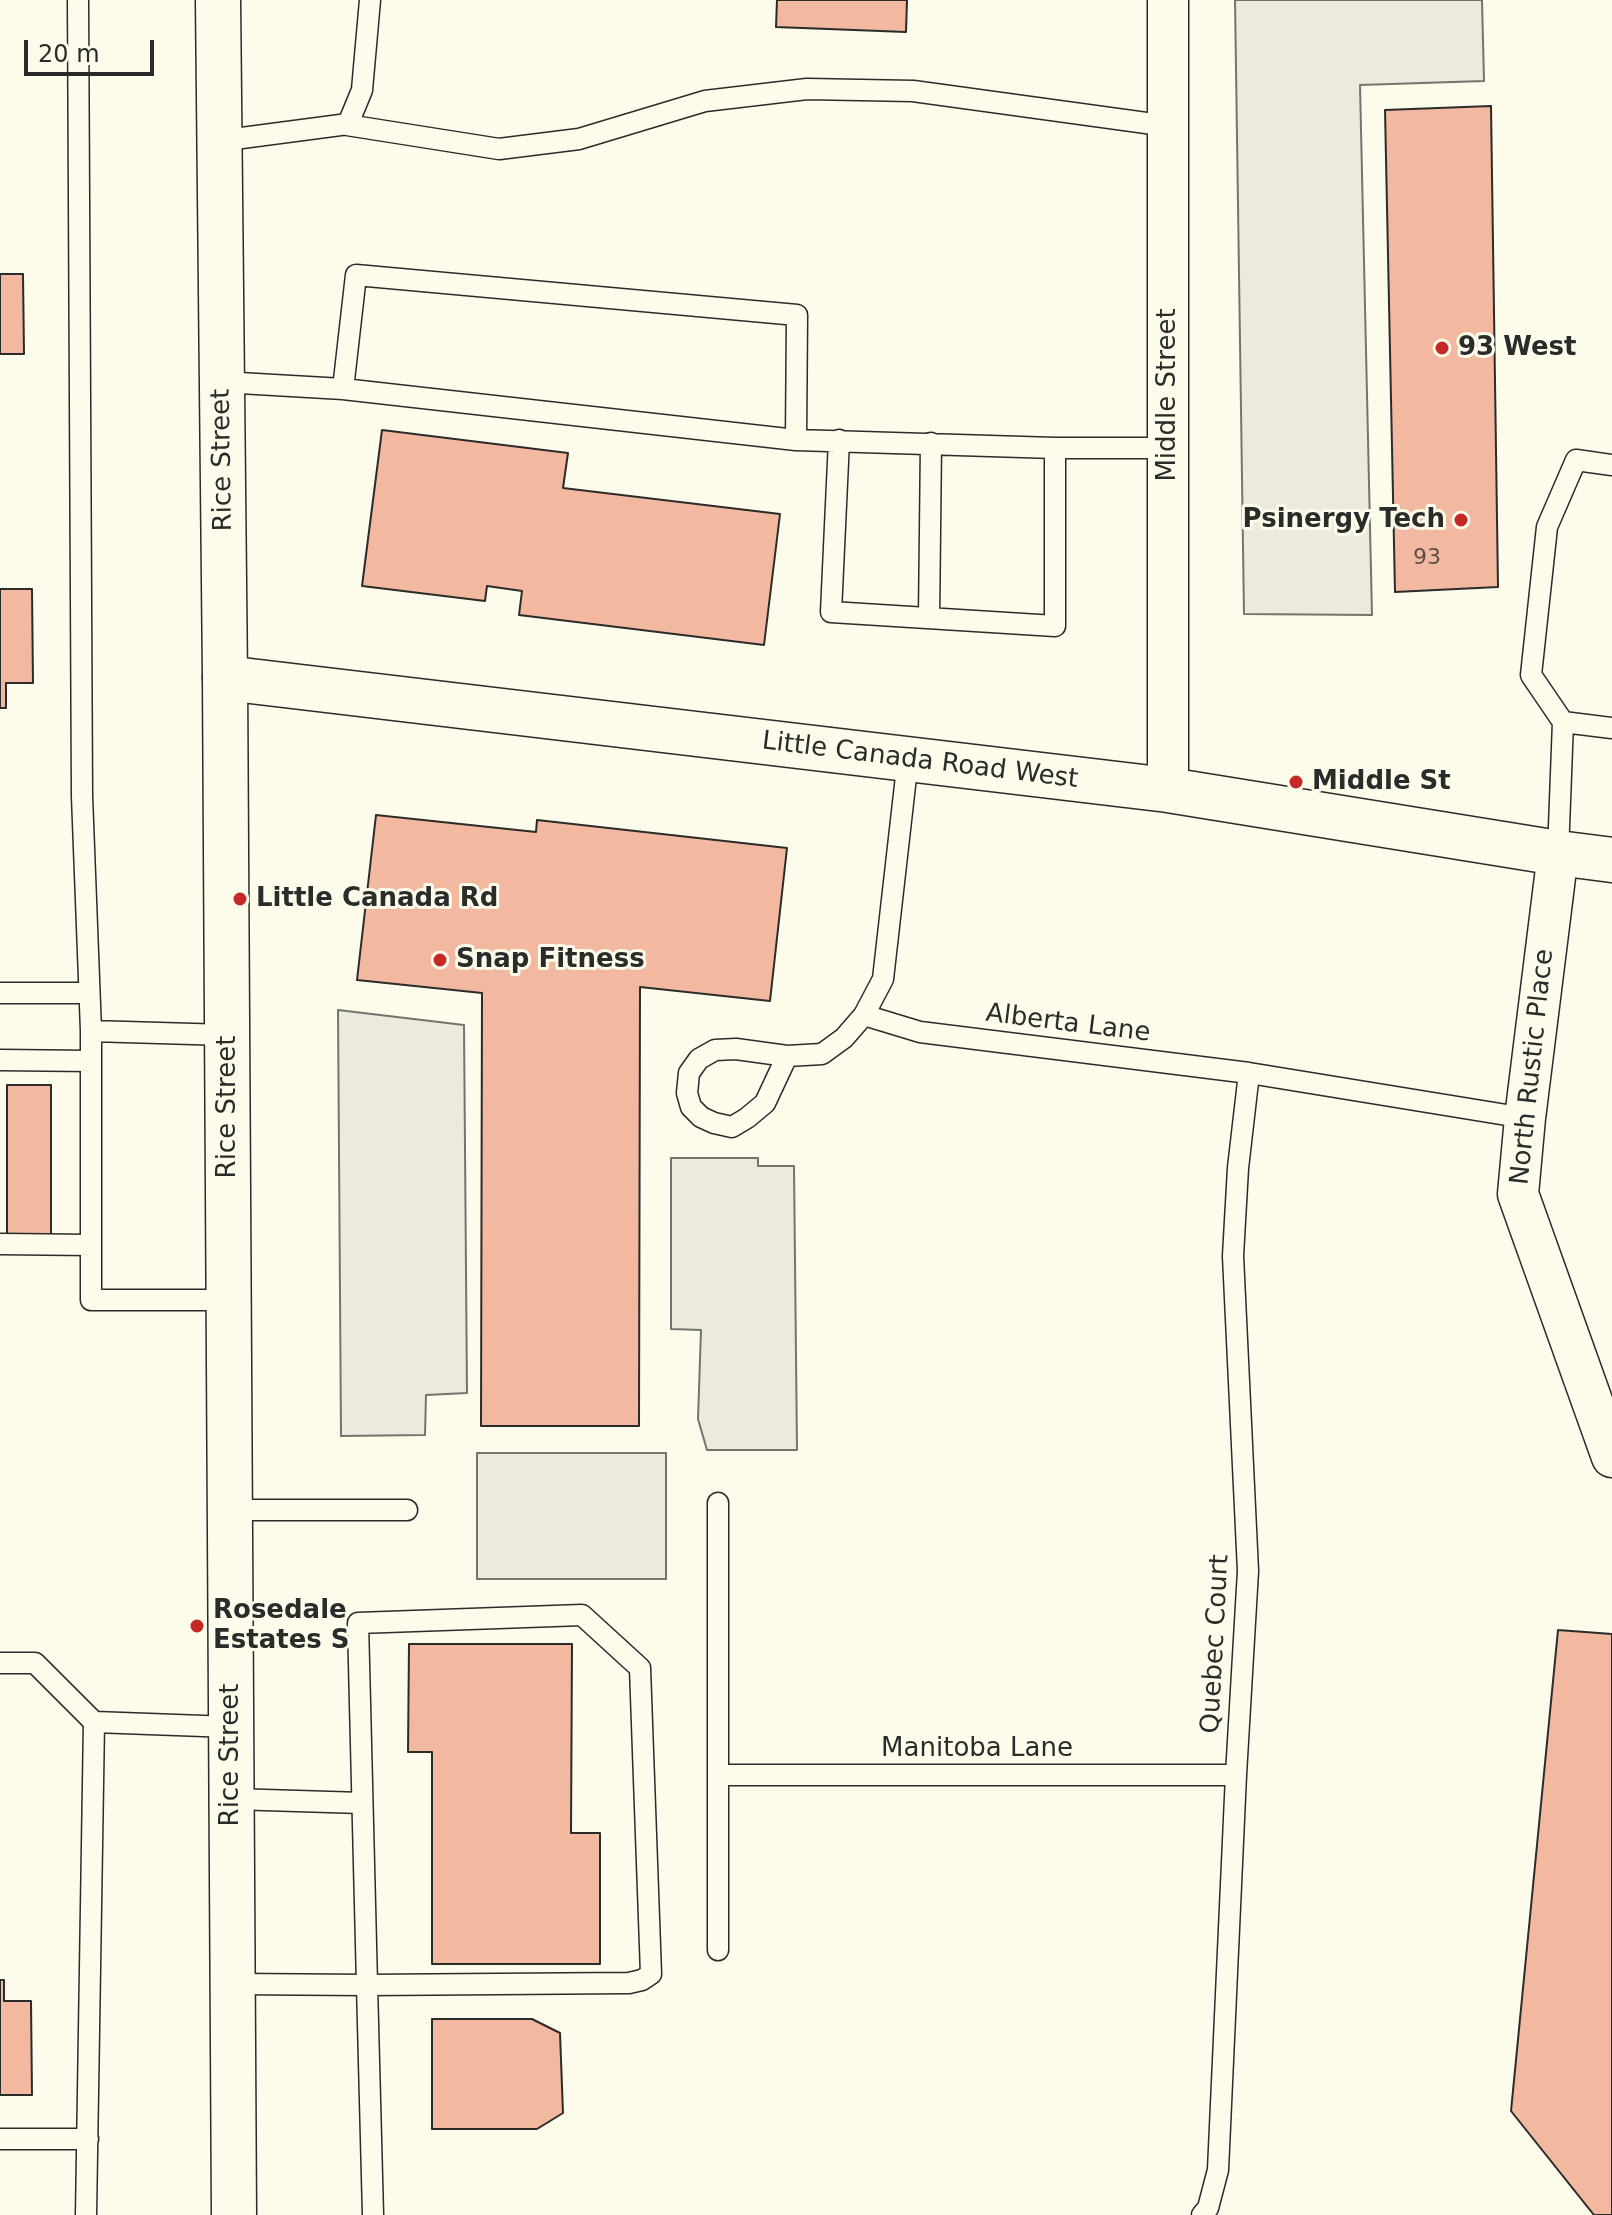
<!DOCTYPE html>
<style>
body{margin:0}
#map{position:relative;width:1612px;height:2215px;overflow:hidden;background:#fdfbea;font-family:"DejaVu Sans",sans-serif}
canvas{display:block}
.scale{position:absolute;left:24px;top:40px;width:130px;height:36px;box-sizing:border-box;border:4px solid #2b2b2b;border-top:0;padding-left:10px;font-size:24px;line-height:28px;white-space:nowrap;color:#2b2b2b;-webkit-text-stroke:6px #fdfbea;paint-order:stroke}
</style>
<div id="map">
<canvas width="1612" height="2215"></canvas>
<div class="scale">20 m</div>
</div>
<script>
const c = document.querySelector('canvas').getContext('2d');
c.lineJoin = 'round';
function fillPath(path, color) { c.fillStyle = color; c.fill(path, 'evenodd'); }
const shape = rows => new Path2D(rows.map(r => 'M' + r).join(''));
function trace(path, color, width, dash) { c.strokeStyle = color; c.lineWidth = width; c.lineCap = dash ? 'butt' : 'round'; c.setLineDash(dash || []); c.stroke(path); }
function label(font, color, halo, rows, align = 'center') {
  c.font = font + ' "DejaVu Sans",sans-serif'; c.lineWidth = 6; c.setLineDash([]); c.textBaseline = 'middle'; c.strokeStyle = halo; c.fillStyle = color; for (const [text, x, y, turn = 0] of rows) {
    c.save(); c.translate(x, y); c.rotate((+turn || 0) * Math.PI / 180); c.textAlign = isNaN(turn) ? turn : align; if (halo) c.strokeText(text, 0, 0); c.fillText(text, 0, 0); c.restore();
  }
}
const parking = shape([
 [1235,0,1482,0,1484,81,1360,85,1372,615,1244,614,1235,0],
 [338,1010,464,1025,467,1393,426,1395,425,1435,341,1436,338,1010],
 [671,1158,758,1158,758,1166,794,1166,797,1450,707,1450,698,1419,701,1330,671,1329,671,1158],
 [477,1453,666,1453,666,1579,477,1579,477,1453]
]);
fillPath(parking, '#eceadb');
trace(parking, '#74746e', 2);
const building = shape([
 [777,0,907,0,906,32,776,27,777,0],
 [1491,106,1498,587,1395,592,1385,110,1491,106],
 [0,274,23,274,24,354,0,354,0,274],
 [382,430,568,453,563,488,780,514,764,645,519,615,522,591,487,586,485,601,362,586,382,430],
 [0,589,32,589,33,683,6,683,6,708,0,708,0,589],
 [376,815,536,832,537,820,787,848,770,1001,640,987,639,1426,481,1426,482,993,357,980,376,815],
 [7,1085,51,1085,51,1237,7,1237,7,1085],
 [1558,1630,1612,1634,1612,2215,1594,2215,1511,2111,1558,1630],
 [409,1644,572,1644,571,1833,600,1833,600,1964,432,1964,432,1752,408,1752,409,1644],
 [0,1980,4,1980,4,2001,31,2001,32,2095,0,2095,0,1980],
 [432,2019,532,2019,560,2033,563,2113,537,2129,432,2129,432,2019]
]);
fillPath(building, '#f2b8a0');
trace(building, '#2b2b2b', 2);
const service = shape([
 [78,0,82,796,91,1031],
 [347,125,499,149,579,139,705,101,807,89,913,91,1168,126],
 [219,141,348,124,362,90,370,0],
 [222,382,343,389,356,275,797,315,796,440,1055,448,1168,448],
 [343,389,796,440],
 [839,440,831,612,1055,626,1055,448],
 [929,618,931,443],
 [1563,722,1612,728],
 [1558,853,1563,722,1531,675,1547,527,1576,460,1612,465],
 [0,993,89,993],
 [864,1015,920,1032,1249,1073,1525,1118],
 [787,1056,765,1103,747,1118,732,1127,714,1123,701,1117,691,1107,687,1093,689,1073,699,1059,715,1050,736,1049,787,1056,822,1054,844,1038,864,1015,883,979,908,759],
 [0,1060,91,1061],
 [0,1244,91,1245,91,1031,227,1035],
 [91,1245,91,1300,229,1300],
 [718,1503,718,1950],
 [230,1510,407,1510],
 [0,1663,35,1663,94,1722,231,1727],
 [718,1775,1236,1775],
 [232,1799,362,1803],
 [233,1984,367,1985,629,1983,642,1980,651,1974,640,1668,582,1615,358,1623,367,1985,373,2215],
 [0,2139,88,2139],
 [86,2215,94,1722],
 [1202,2215,1208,2208,1218,2170,1236,1775,1248,1571,1233,1256,1238,1168,1249,1073]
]);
const minor = shape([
 [1168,0,1168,790],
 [1558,853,1525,1118,1518,1194,1612,1457]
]);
const tertiary = shape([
 [225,678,1168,790,1558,853,1612,860]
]);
const secondary = shape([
 [218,0,225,678,234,2215]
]);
trace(service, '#2b2b2b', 23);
trace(minor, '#2b2b2b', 43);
trace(tertiary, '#2b2b2b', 47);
trace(secondary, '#2b2b2b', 47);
trace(service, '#fdfbea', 20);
trace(minor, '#fdfbea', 40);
trace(tertiary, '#fdfbea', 44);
trace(secondary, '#fdfbea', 44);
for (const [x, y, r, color] of [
 [1442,348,8,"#c62828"],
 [1461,520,8,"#c62828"],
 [1296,782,8,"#c62828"],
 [240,899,8,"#c62828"],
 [440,960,8,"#c62828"],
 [197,1626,8,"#c62828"]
]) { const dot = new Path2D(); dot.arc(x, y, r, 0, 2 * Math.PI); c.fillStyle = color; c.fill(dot); trace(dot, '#fdfbea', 3); }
label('22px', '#5d4e48', null, [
 ["93",1427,558]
]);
label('bold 26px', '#2b2b2b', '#fdfbea', [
 ["93 West",1458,348],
 ["Psinergy Tech",1445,520,"right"],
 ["Middle St",1312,782],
 ["Little Canada Rd",256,899],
 ["Snap Fitness",456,960],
 ["Rosedale",213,1611],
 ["Estates S",213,1641]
], 'left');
label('26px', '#2b2b2b', '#fdfbea', [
 ["Middle Street",1168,395,-90],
 ["Rice Street",223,460,-91],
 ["Little Canada Road West",920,761,7],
 ["Alberta Lane",1068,1024,7],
 ["North Rustic Place",1533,1067,-84],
 ["Rice Street",228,1107,-90],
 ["Quebec Court",1216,1644,-87],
 ["Manitoba Lane",977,1749],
 ["Rice Street",231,1755,-90]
]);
</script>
